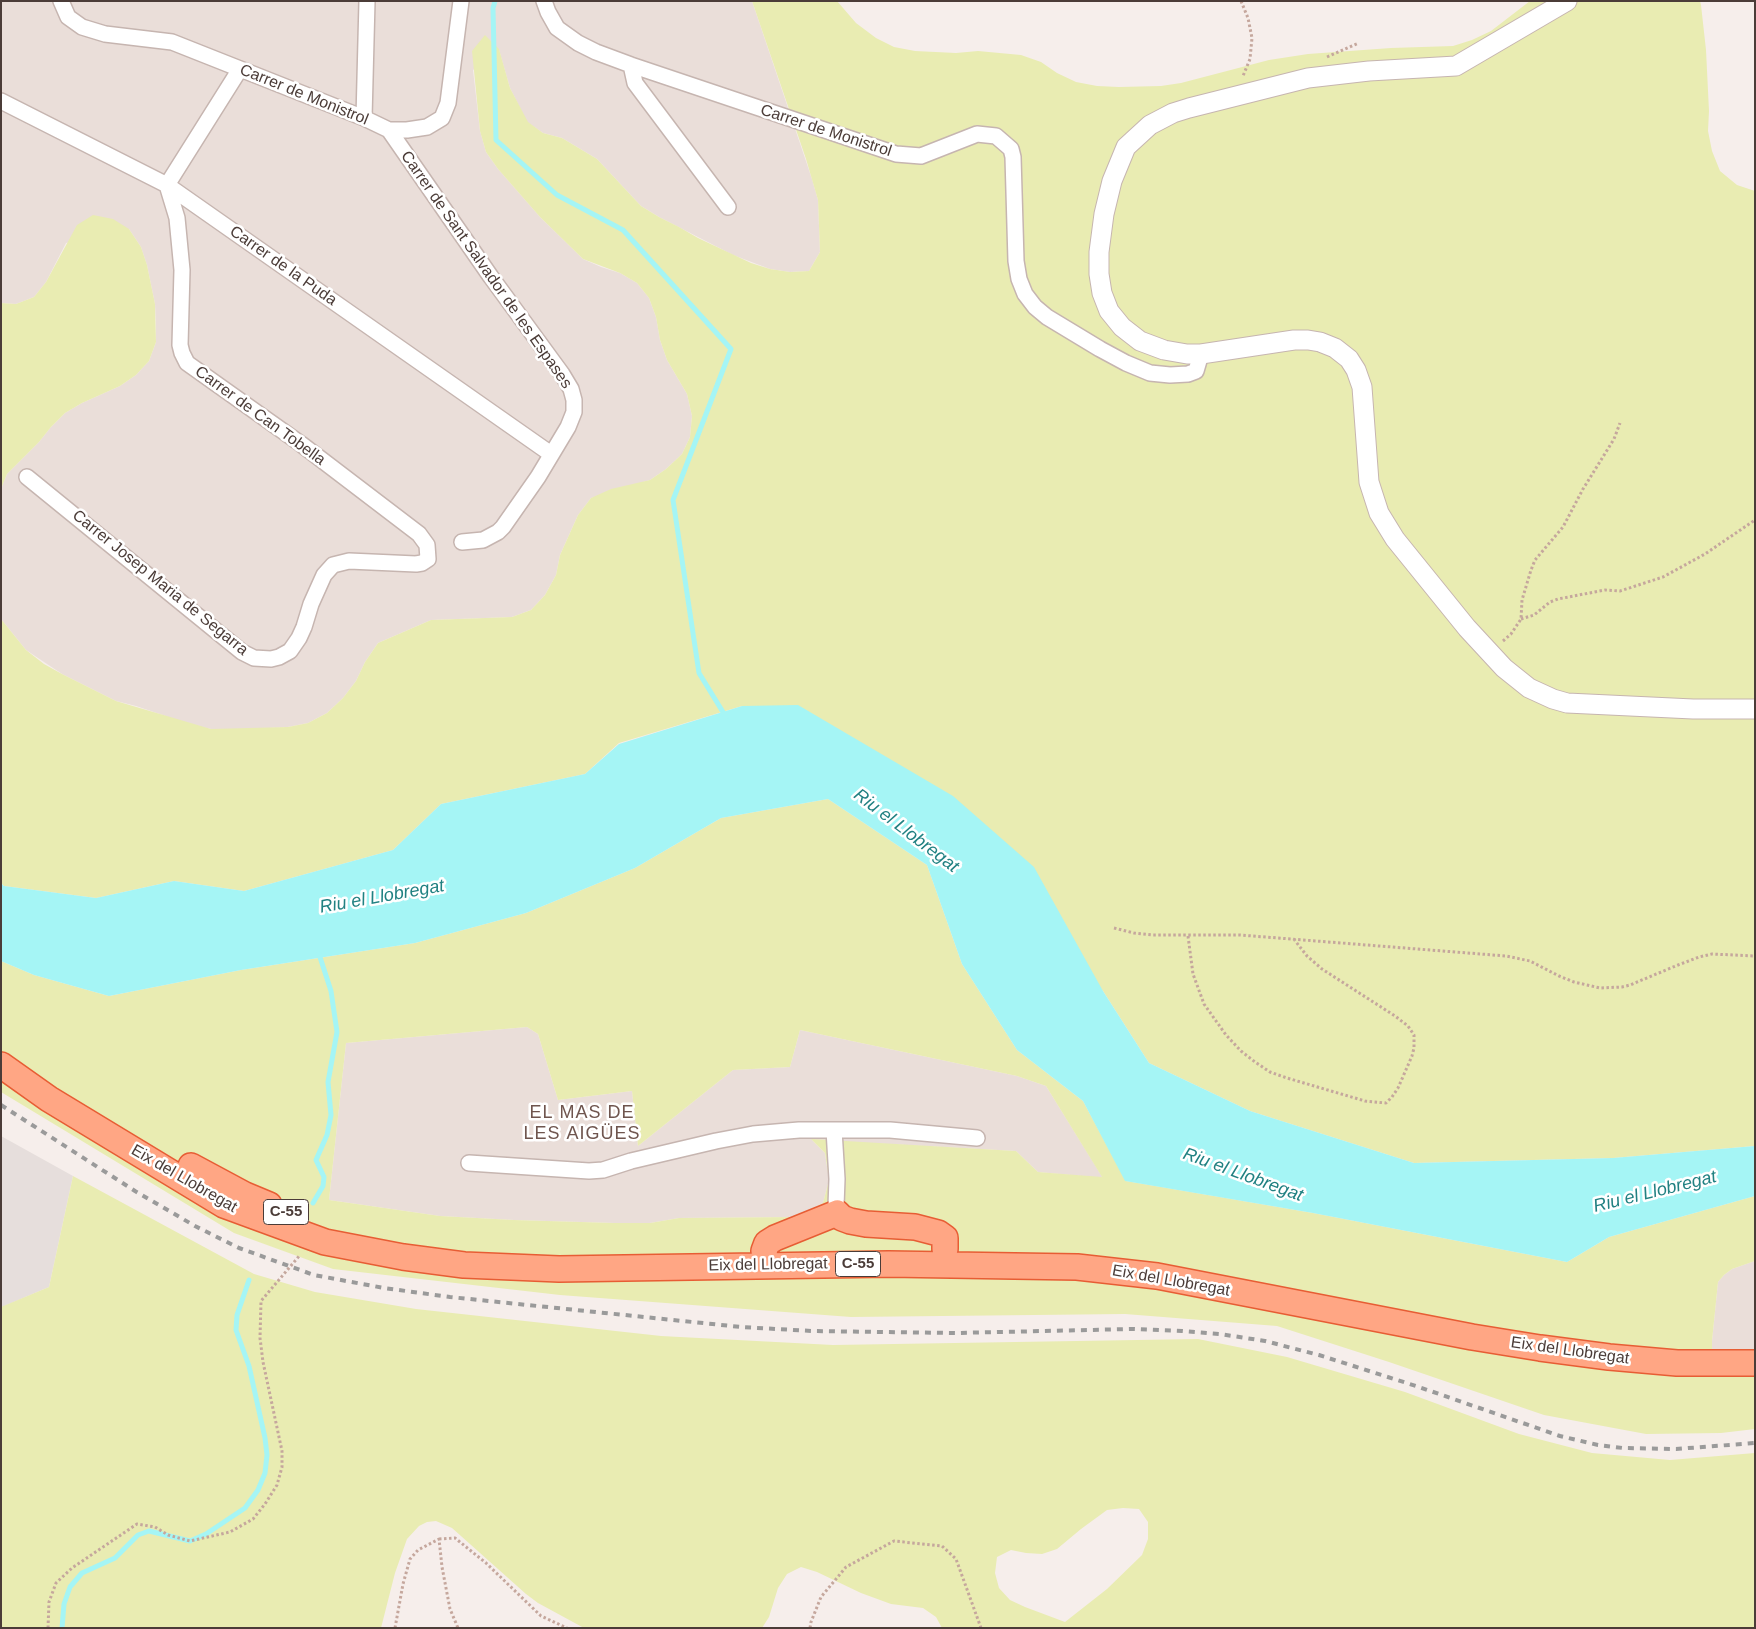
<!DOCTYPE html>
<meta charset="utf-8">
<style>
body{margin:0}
#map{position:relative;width:1756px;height:1629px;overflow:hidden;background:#f6eeeb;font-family:Arial,sans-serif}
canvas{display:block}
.frame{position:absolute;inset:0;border:2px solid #4b3c38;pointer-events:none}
</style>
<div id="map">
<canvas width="1756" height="1629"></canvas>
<div class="frame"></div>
</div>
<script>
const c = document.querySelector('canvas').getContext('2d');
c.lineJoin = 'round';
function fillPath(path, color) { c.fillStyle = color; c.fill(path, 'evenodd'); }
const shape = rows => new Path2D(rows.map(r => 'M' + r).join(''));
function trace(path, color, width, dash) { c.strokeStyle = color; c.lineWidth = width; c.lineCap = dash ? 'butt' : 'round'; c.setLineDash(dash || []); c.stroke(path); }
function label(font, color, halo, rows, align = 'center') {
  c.font = font + ' Arial,sans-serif'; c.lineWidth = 5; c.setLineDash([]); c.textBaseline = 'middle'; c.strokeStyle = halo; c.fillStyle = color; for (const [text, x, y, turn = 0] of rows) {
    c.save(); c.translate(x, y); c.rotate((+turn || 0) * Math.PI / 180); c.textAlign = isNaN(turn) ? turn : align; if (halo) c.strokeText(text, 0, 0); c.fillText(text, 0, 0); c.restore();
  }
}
fillPath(shape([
 [1,1,752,1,812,179,818,200,820,252,809,271,790,272,770,269,733,255,659,217,641,206,597,159,562,138,543,133,527,122,510,88,499,50,473,70,480,131,486,152,498,169,540,217,583,259,601,267,620,273,637,283,649,298,656,317,660,340,667,360,687,394,692,416,690,437,682,454,666,469,650,480,591,498,578,515,560,555,556,575,545,595,531,610,512,617,431,620,378,643,365,662,356,681,343,698,327,713,308,723,288,727,230,730,211,729,192,725,136,706,116,701,62,674,26,650,1,619,1,489,7,474,39,442,51,427,65,413,82,403,120,386,136,375,149,361,156,342,156,324,155,304,147,265,141,247,129,229,66,243,46,282,34,297,16,304,1,303],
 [527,1027,538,1034,558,1100,632,1091,638,1146,733,1070,790,1067,800,1030,1017,1076,1046,1086,1103,1178,1038,1172,1016,1151,812,1140,825,1153,829,1180,823,1203,797,1217,679,1218,650,1223,614,1223,514,1220,440,1216,329,1200,346,1043],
 [1755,1261,1755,1373,1712,1350,1712,1341,1718,1282,1724,1275,1732,1269]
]), '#eaded9');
fillPath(shape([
 [1,1136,73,1176,49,1287,2,1307]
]), '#e6dedc');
fillPath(shape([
 [752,1,837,1,856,23,876,38,894,47,915,51,956,53,978,51,1021,55,1041,62,1057,73,1076,82,1097,86,1119,87,1161,86,1181,83,1269,60,1308,54,1391,48,1453,46,1472,40,1491,31,1530,1,1700,1,1701,5,1706,50,1709,111,1708,131,1712,151,1720,171,1737,185,1755,191,1755,1146,1613,1158,1414,1163,1250,1111,1149,1063,1103,991,742,706,619,743,585,774,441,804,393,850,244,891,174,881,96,898,4,886,1,883,1,619,26,650,44,664,62,674,116,701,211,729,288,727,308,723,327,713,343,698,356,681,365,662,378,643,431,620,512,617,531,610,545,595,556,575,560,555,578,515,591,498,611,489,650,480,666,469,682,454,690,437,692,416,687,394,667,360,660,340,656,317,649,298,637,283,620,273,583,259,540,217,498,169,486,152,480,131,472,51,485,35,499,49,510,88,528,122,543,133,562,138,597,159,641,206,659,217,679,227,698,238,751,263,770,269,790,272,809,271,820,252,818,200,806,159],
 [93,215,113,219,129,229,141,247,147,265,155,304,156,342,149,361,136,375,120,386,82,403,65,413,51,427,39,442,7,474,1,489,1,303,16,304,34,297,46,282,77,225],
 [828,799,927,865,962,964,1017,1050,1083,1101,1126,1181,1313,1213,1567,1262,1609,1237,1755,1196,1755,1261,1732,1269,1724,1275,1718,1282,1712,1341,1712,1351,1755,1373,1755,1429,1721,1433,1646,1434,1544,1415,1389,1362,1277,1326,1125,1314,851,1317,560,1295,333,1269,234,1233,1,1092,1,961,34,975,109,996,241,970,415,943,526,913,635,868,721,818],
 [527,1027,538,1034,558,1100,632,1091,638,1146,733,1070,790,1067,800,1030,1017,1076,1046,1086,1102,1177,1038,1172,1016,1151,811,1139,825,1153,829,1180,823,1203,797,1217,679,1218,650,1223,614,1223,514,1220,440,1216,329,1200,346,1043],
 [73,1176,254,1274,315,1292,416,1309,661,1336,833,1345,1198,1339,1287,1357,1405,1392,1519,1434,1592,1453,1670,1460,1755,1453,1755,1628,942,1628,936,1617,923,1608,891,1604,861,1593,817,1572,801,1567,787,1574,778,1588,769,1617,762,1628,584,1628,538,1603,526,1594,452,1528,436,1521,427,1522,419,1526,407,1539,395,1573,381,1628,1,1628,1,1307,49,1287],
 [1123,1508,1139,1509,1148,1522,1148,1539,1142,1555,1107,1589,1065,1622,1025,1607,1010,1600,999,1588,995,1573,997,1557,1011,1550,1026,1553,1042,1554,1057,1549,1081,1529,1107,1510]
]), '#e9ecb2');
fillPath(shape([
 [798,705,953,796,1034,867,1103,991,1149,1063,1250,1111,1414,1163,1613,1158,1755,1146,1755,1196,1609,1237,1567,1262,1313,1213,1125,1181,1083,1101,1017,1050,962,964,927,865,828,799,721,818,635,868,526,913,415,943,241,970,109,996,34,975,1,961,1,883,4,886,96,898,174,881,244,891,393,850,441,804,585,774,619,744,742,706]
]), '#a5f5f5');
trace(shape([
 [495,1,493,8,496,140,557,195,623,230,731,349,673,500,699,673,726,717],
 [313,1203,323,1186,324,1177,316,1160,327,1135,331,1115,328,1082,337,1032,331,991,319,954],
 [62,1628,64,1604,70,1587,82,1573,115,1558,138,1535,149,1531,190,1541,206,1534,245,1508,258,1490,265,1473,267,1455,265,1438,249,1366,236,1330,237,1315,249,1280]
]), '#a5f5f5', 5);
const minor = shape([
 [61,1,68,17,82,27,105,34,172,42,364,118,389,130,407,130,427,127,442,118,448,103,461,1],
 [544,1,548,12,557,28,578,43,596,52,631,65,896,154,921,156,977,134,996,136,1011,149,1013,157,1016,261,1019,279,1025,294,1035,307,1047,317,1100,349,1126,363,1150,373,1170,375,1188,374,1196,371,1201,354],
 [631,65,635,83,728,207],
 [1,101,167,185,551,454],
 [364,118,367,1],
 [389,130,491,277,562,374,571,389,574,400,574,412,568,427,538,477,503,527,498,532,483,540,462,542],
 [27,477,242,652,254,658,271,659,279,657,290,651,299,638,304,627,311,604,324,575,333,565,349,561,416,564,422,563,428,559,427,545,419,534,301,444,187,363,182,353,180,345,182,270,177,218,167,185,240,69],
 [834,1130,837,1179,836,1206,837,1213],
 [469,1163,589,1171,603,1170,631,1161,716,1141,753,1134,799,1130,890,1130,977,1138]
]);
const tertiary = shape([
 [1567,1,1456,66,1369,71,1308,78,1189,108,1173,113,1150,125,1126,147,1112,181,1104,214,1099,252,1099,274,1102,293,1109,311,1122,327,1140,341,1164,350,1187,354,1201,354,1294,340,1308,340,1320,342,1335,348,1349,359,1356,370,1362,387,1369,482,1379,513,1395,539,1467,628,1504,668,1529,688,1553,699,1567,703,1693,709,1755,709]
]);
const trunk = shape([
 [1,1065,49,1099,224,1205,325,1242,403,1257,464,1265,559,1269,889,1264,1077,1267,1157,1276,1472,1337,1540,1348,1609,1357,1677,1363,1755,1363],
 [191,1166,245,1195,269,1205],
 [764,1251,767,1243,775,1238,837,1213,842,1218,850,1221,866,1224,915,1227,938,1233,945,1238,945,1249]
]);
trace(minor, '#c6b5b0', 18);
trace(tertiary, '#c6b5b0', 21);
trace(trunk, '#e75d34', 28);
trace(shape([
 [1241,1,1248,18,1252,38,1250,59,1243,76],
 [1327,57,1359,43],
 [1521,619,1534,615,1550,602,1558,599,1605,590,1620,591,1663,577,1705,554,1755,520],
 [1503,641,1511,634,1521,619,1522,600,1531,570,1535,560,1563,527,1583,489,1614,439,1620,423],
 [1114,928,1134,933,1153,935,1240,935,1506,956,1530,961,1559,976,1574,982,1600,988,1622,987,1630,985,1678,965,1699,957,1712,954,1755,956],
 [1188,936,1193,974,1204,1004,1226,1035,1241,1051,1255,1062,1270,1072,1287,1078,1365,1101,1386,1103,1392,1097,1398,1088,1412,1056,1414,1048,1414,1035,1408,1026,1395,1016,1322,969,1307,956,1293,938],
 [439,1539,455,1538,486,1563,541,1616,567,1628],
 [48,1628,49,1602,56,1583,72,1568,137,1524,155,1527,168,1535,190,1541,230,1532,253,1519,265,1504,277,1485,282,1467,282,1451,263,1362,260,1338,261,1301,300,1255],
 [395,1628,403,1584,410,1559,418,1550,439,1539,442,1567,450,1609,458,1628],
 [810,1628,811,1622,821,1597,846,1567,894,1541,942,1546,956,1559,981,1628]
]), '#c5a79d', 3, [2.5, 2.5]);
trace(minor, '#fff', 15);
trace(tertiary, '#fff', 19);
trace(trunk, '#ffa684', 25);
trace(shape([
 [1,1105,135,1191,195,1226,239,1248,314,1275,384,1288,450,1297,741,1327,812,1331,956,1333,1132,1329,1182,1331,1220,1334,1265,1341,1319,1355,1416,1386,1560,1436,1598,1445,1623,1448,1676,1449,1755,1443]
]), '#9a9a9a', 4, [6, 6]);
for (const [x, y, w] of [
 [286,1212,45],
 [858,1264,45]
]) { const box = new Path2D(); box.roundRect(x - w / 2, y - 12.5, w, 25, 4); c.fillStyle = '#fff'; c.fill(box); trace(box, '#4b3c38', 1); }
label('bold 15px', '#4b3c38', null, [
 ["C-55",286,1212],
 ["C-55",858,1264]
]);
label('16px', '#4b3c38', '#fff', [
 ["Carrer de Monistrol",304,95,22],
 ["Carrer de Monistrol",826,131,18],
 ["Carrer de la Puda",283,266,35],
 ["Carrer de Sant Salvador de les Espases",486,270,55],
 ["Carrer de Can Tobella",260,416,36],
 ["Carrer Josep Maria de Segarra",160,583,39],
 ["Eix del Llobregat",184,1179,30],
 ["Eix del Llobregat",768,1265,-1],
 ["Eix del Llobregat",1171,1281,10],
 ["Eix del Llobregat",1570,1351,8]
]);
label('italic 18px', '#218182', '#fff', [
 ["Riu el Llobregat",906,831,37],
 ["Riu el Llobregat",382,897,-10],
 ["Riu el Llobregat",1243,1175,20],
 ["Riu el Llobregat",1655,1192,-14]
]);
c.letterSpacing = '1px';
label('18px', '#6f554e', '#fff', [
 ["EL MAS DE",582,1113],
 ["LES AIGÜES",582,1134]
]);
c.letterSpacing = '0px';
</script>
